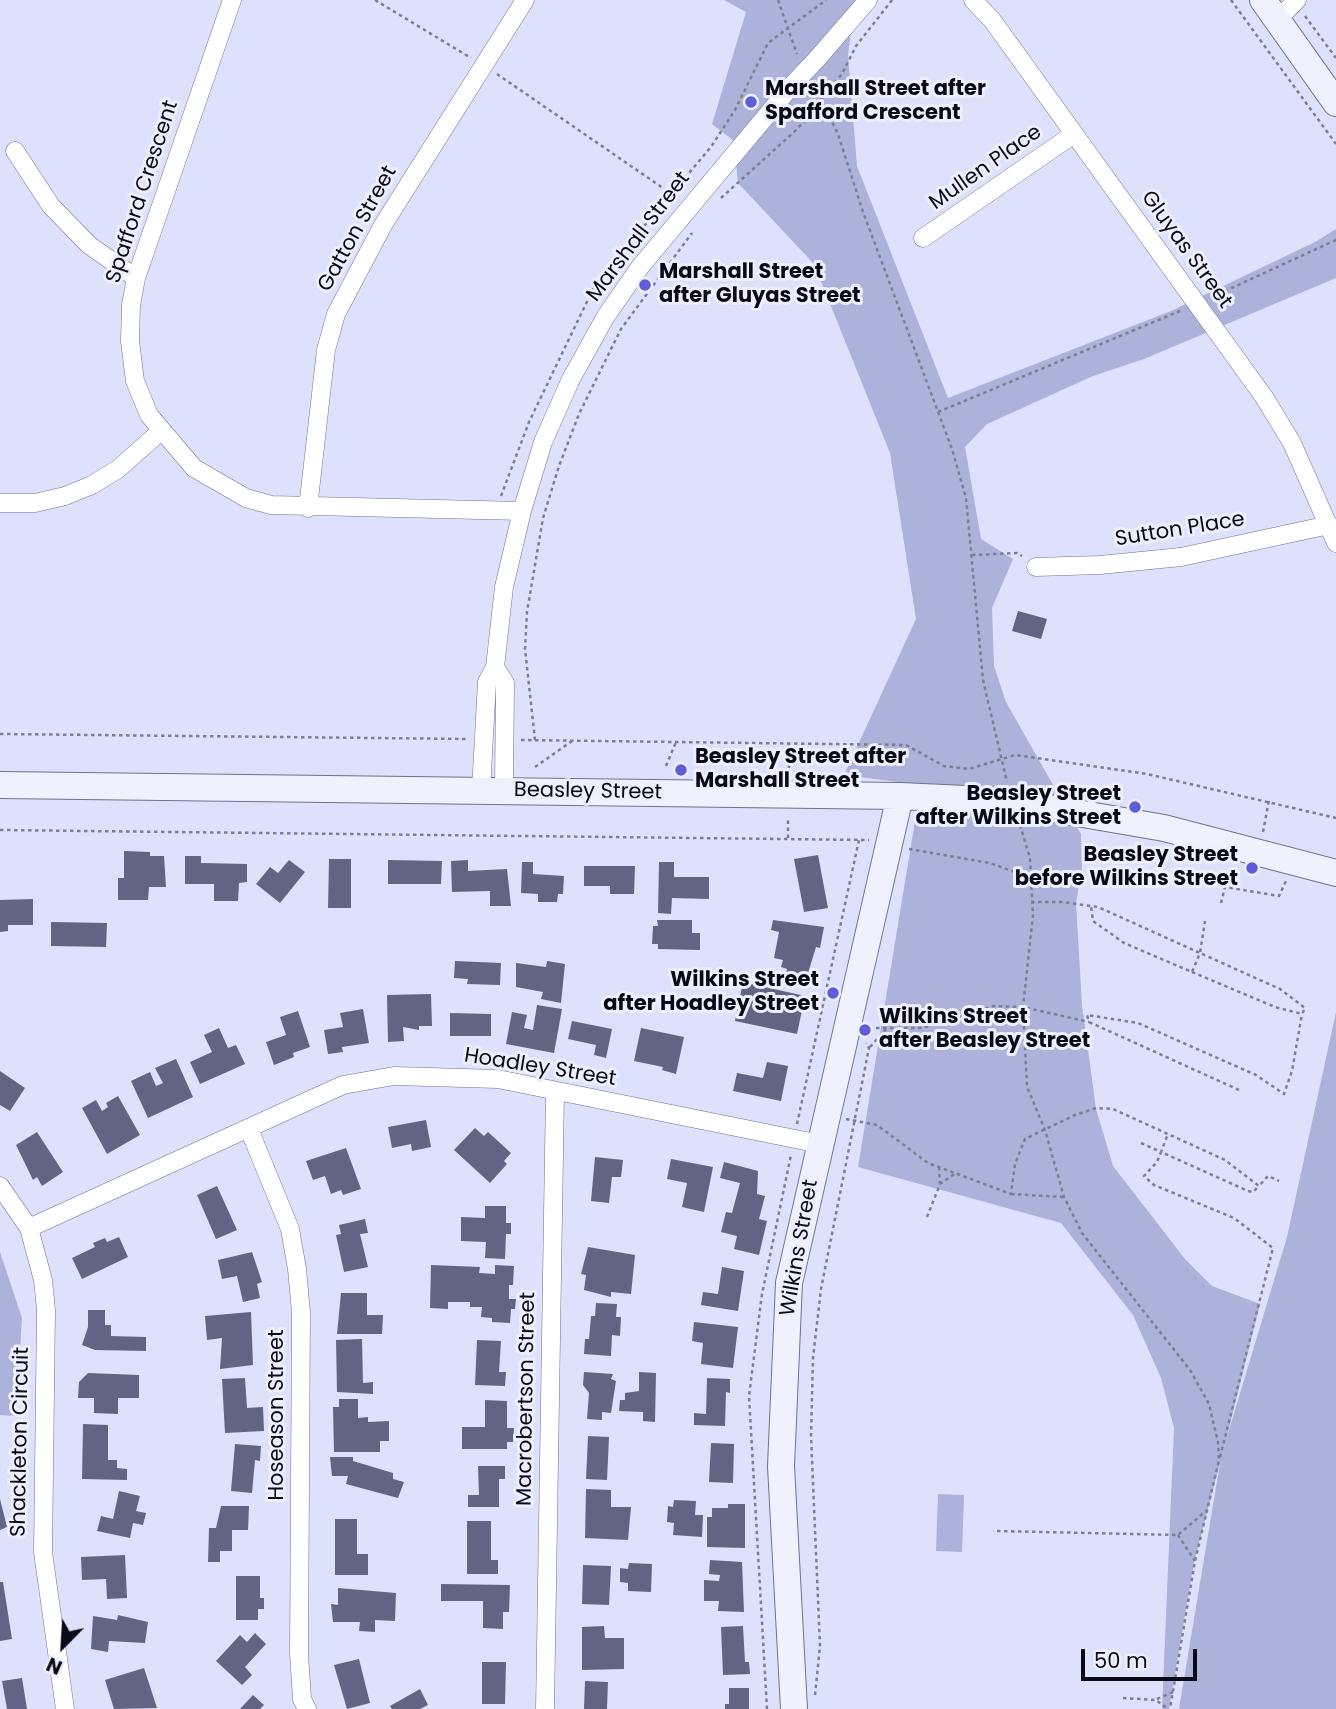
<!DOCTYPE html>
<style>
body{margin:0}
#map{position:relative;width:1336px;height:1709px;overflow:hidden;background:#dde1fc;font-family:Poppins,sans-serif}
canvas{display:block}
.north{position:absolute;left:28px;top:1611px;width:70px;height:70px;-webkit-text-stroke:5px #edeffd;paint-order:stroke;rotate:204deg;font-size:19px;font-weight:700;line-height:28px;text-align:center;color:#090a15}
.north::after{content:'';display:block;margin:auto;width:24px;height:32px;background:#090a15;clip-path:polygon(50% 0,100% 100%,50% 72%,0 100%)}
.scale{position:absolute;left:1081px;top:1649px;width:116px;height:32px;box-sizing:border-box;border:4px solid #090a15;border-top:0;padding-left:9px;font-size:21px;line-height:24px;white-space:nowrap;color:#090a15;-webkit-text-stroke:5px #edeffd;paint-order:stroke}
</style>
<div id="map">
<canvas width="1336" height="1709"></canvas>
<div class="north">N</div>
<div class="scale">50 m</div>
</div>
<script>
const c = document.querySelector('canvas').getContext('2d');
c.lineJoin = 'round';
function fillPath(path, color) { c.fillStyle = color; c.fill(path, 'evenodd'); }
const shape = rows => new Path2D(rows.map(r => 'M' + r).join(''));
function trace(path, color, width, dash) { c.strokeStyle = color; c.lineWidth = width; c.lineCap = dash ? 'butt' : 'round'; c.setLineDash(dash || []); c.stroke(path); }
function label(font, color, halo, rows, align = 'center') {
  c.font = font + ' Poppins,sans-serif'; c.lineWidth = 6; c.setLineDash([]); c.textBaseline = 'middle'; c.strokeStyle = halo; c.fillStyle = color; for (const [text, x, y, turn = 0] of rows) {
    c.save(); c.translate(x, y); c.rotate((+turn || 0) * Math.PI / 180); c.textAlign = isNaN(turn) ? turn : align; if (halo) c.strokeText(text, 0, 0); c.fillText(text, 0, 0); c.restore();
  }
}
fillPath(shape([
 [724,0,855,0,848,55,857,166,948,398,1171,311,1317,241,1336,229,1336,278,1144,359,1093,376,987,424,965,447,981,539,1013,559,992,608,994,666,1006,702,1081,834,1082,869,1076,903,1082,1005,1096,1109,1113,1166,1185,1259,1212,1286,1260,1304,1226,1440,1287,1237,1336,1012,1336,1709,1179,1709,1220,1463,1194,1562,1169,1709,1162,1709,1174,1428,1161,1378,1133,1315,1061,1223,858,1167,921,785,844,775,916,619,890,453,814,264,738,183,734,141,712,124,746,12],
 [0,1252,22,1318,16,1416,0,1415],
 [938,1494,964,1495,962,1552,936,1551]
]), '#adb2da');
fillPath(shape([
 [1018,611,1047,619,1041,639,1012,631],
 [124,851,150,852,150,856,164,856,166,887,149,887,148,900,118,900,118,878,124,878],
 [818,855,828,908,804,912,794,859],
 [185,856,201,856,201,863,247,864,247,882,239,883,238,901,214,901,214,884,185,884],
 [329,859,351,859,351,908,328,908],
 [289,860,305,872,280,903,256,884,270,867,278,873],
 [388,860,442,861,441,884,388,884],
 [468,860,468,871,507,869,511,906,490,906,490,891,452,892,451,861],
 [522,862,533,862,533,874,564,876,563,894,558,894,557,902,538,902,538,894,521,893],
 [659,862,674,862,674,877,709,877,709,899,672,898,671,914,658,913],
 [584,866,635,866,634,894,610,894,610,886,584,886],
 [33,899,33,925,8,925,8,931,0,932,0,900],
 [657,920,692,920,692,933,700,933,700,950,658,949,658,944,652,944,653,926,658,926],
 [773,920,824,927,820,948,816,947,805,983,785,979,787,969,781,967,783,960,774,958,779,932,771,930],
 [51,922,107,923,106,947,51,946],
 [455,961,501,963,500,985,467,984,468,979,454,978],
 [547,961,565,964,561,1003,541,999,543,992,516,987,516,963,546,967],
 [743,982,805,996,797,1034,735,1021],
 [431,994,432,1026,419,1026,419,1030,403,1027,404,1041,388,1042,387,995],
 [537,1005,562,1009,554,1053,506,1044,512,1012,527,1015,524,1028,533,1030],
 [363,1009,369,1043,342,1047,343,1052,328,1054,324,1030,343,1027,340,1013],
 [298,1011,310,1047,293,1053,294,1057,274,1065,266,1042,286,1035,280,1017],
 [450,1013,491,1014,491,1036,450,1036],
 [572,1021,612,1029,606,1058,594,1055,596,1045,568,1039],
 [219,1028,228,1048,236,1045,245,1064,200,1084,190,1062,212,1052,204,1035],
 [641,1028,684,1037,676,1074,662,1070,663,1067,634,1061],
 [176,1059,193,1097,148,1118,131,1081,150,1072,156,1086,163,1083,155,1068],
 [767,1062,788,1066,781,1101,733,1091,737,1073,763,1078],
 [0,1071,25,1088,10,1111,0,1105],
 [118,1096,140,1135,107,1154,82,1108,96,1100,102,1111,108,1107,106,1103],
 [426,1120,431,1147,412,1151,411,1144,392,1148,388,1127],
 [475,1128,484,1136,488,1132,511,1153,504,1161,507,1164,490,1183,454,1150],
 [37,1132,63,1172,42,1186,37,1177,33,1180,16,1145],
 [346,1148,361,1189,343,1195,341,1190,331,1194,325,1176,313,1180,306,1161],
 [595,1157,623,1160,621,1177,612,1177,609,1203,591,1201],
 [671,1159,713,1167,704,1212,682,1207,687,1183,667,1179],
 [724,1162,758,1171,757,1194,765,1196,759,1219,767,1221,759,1255,734,1249,737,1236,721,1232,726,1212,732,1213,740,1183,720,1178],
 [217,1186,237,1230,216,1239,197,1195],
 [485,1206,506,1206,506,1223,511,1223,511,1234,506,1234,505,1259,485,1258,486,1242,461,1241,461,1217,485,1218],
 [365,1219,368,1233,360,1234,368,1267,344,1272,336,1235,341,1234,339,1225],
 [119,1237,128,1257,82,1279,72,1258,95,1247,93,1243,105,1238,107,1242],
 [588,1247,635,1255,631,1294,611,1292,611,1297,584,1290,586,1275,581,1274],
 [252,1252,262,1282,257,1284,260,1298,243,1302,237,1276,222,1279,218,1260],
 [431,1265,480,1267,479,1273,495,1274,495,1265,514,1266,513,1285,509,1285,509,1299,516,1299,515,1309,511,1309,510,1323,492,1322,492,1318,481,1317,482,1307,470,1307,470,1302,448,1302,448,1309,430,1308],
 [722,1267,744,1271,738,1311,701,1305,703,1292,718,1294],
 [341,1293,367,1293,367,1315,383,1315,382,1334,337,1334],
 [596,1303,617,1304,616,1317,621,1317,620,1336,612,1335,611,1356,584,1354,585,1339,589,1339,591,1316,595,1316],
 [88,1310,105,1310,105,1325,111,1325,111,1336,146,1337,146,1351,95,1350,82,1345,88,1327],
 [251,1312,253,1365,220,1369,222,1338,207,1340,205,1316],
 [694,1322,738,1327,733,1368,701,1364,703,1343,692,1341],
 [362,1339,363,1383,373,1382,373,1394,337,1392,336,1340],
 [477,1340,501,1341,499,1372,506,1372,505,1386,475,1385],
 [584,1372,613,1374,611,1379,616,1381,611,1413,602,1412,602,1420,587,1419,589,1393,583,1385],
 [639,1372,656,1373,655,1422,643,1421,643,1412,619,1411,620,1400,625,1400,625,1393,639,1391],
 [88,1373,139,1375,139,1398,118,1398,118,1414,94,1413,94,1398,78,1398,79,1382],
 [245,1378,247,1408,263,1407,264,1431,225,1433,222,1379],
 [707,1378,730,1379,730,1393,726,1392,725,1426,694,1425,694,1413,706,1414],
 [339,1399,358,1399,358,1418,368,1417,368,1422,389,1421,389,1441,380,1441,380,1452,334,1452,333,1407,339,1407],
 [485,1400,507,1401,507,1428,514,1428,513,1442,507,1442,507,1449,462,1449,462,1427,485,1427],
 [83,1424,108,1425,108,1460,117,1460,117,1468,127,1469,127,1480,82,1479],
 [588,1436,609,1437,607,1480,586,1479],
 [711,1443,734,1444,733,1483,709,1482],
 [235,1444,261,1446,260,1461,255,1460,252,1493,231,1491],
 [330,1457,353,1457,353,1461,393,1473,393,1479,404,1482,398,1498,346,1484,348,1476,332,1476],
 [478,1466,505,1466,505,1479,499,1479,499,1507,468,1507,468,1495,479,1495],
 [586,1489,611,1490,611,1507,631,1507,628,1540,585,1538],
 [119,1491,140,1496,136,1511,146,1513,143,1525,133,1523,130,1538,97,1531,101,1516,113,1519],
 [0,1499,7,1527,0,1530],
 [674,1500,696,1501,695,1515,703,1515,702,1537,673,1535,674,1523,667,1522,668,1506,673,1507],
 [728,1504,745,1504,745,1548,707,1547,707,1517,712,1517,712,1508,728,1508],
 [221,1506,249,1506,248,1530,232,1530,232,1551,220,1551,220,1562,208,1562,209,1528,216,1528],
 [335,1519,357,1519,357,1554,368,1554,368,1575,335,1575],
 [467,1521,491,1521,491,1560,498,1560,498,1574,467,1574],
 [125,1555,127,1598,107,1599,106,1579,82,1580,81,1557],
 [710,1560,742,1562,744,1612,718,1611,719,1601,704,1601,704,1580,719,1581,720,1575,709,1574],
 [629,1563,652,1564,651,1592,628,1591,628,1583,620,1582,620,1568,628,1569],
 [583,1565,611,1566,609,1605,582,1604],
 [236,1576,260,1576,260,1598,264,1598,264,1609,258,1609,258,1620,236,1620],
 [0,1582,3,1582,12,1639,0,1641],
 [441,1584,510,1585,509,1612,503,1612,503,1629,483,1628,483,1601,441,1601],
 [338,1588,396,1593,395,1621,375,1620,375,1632,359,1631,360,1622,333,1622,331,1604,338,1605],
 [118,1615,148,1622,145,1643,109,1641,108,1652,91,1649,93,1616,117,1620],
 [604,1626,605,1638,624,1638,624,1669,582,1670,582,1627],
 [743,1626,745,1662,749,1662,750,1674,723,1675,721,1627],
 [255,1633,266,1644,245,1667,252,1675,242,1685,216,1661,240,1635,247,1642],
 [359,1659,370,1703,347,1709,334,1665],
 [482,1662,506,1662,505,1704,482,1704],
 [144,1668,157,1708,114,1709,105,1680],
 [22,1678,27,1709,7,1709,2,1681],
 [585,1681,608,1682,607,1709,584,1709],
 [729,1688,749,1688,749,1709,725,1709,725,1704,729,1704],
 [420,1689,428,1705,420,1709,392,1709,390,1706],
 [253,1695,264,1705,260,1709,240,1709]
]), '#616583');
const street = shape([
 [232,0,136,278,131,305,130,341,135,381,149,415,194,468,246,498,271,505,522,511],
 [973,0,992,20,1264,397,1292,443,1336,543],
 [1277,20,1297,0],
 [816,60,868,0],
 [15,151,51,206,89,245,136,278],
 [923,238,1074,134],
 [0,503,35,503,65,496,92,485,118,469,161,431],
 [308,508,326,350,336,314,383,225,525,0],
 [1036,567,1100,565,1181,557,1329,525],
 [495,667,505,683,504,791],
 [481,791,487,682,495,667,504,587,522,511,543,442,571,379,606,316,640,267,793,84],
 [249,1129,290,1229,297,1269,301,1312,299,1654,302,1699,307,1709],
 [0,1186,29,1228,43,1280,46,1310,43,1552,65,1709],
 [29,1228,343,1085,394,1076,498,1079,820,1144],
 [545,1709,555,1091]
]);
const secondary = shape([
 [1263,0,1336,103],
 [0,785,900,796,987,800],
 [1031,805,1164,828,1336,873],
 [794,1709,781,1466,789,1283,900,796]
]);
trace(street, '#6e7290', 19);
trace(secondary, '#6e7290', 28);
trace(shape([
 [375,0,471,58],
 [778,0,797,54],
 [1231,0,1336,144],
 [1305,16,1336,58],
 [497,74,676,197],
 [814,85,838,134,863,212,952,449,966,498,983,680,1007,782],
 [821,99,842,74,856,46,892,0],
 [721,198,794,132,822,102],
 [1212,297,1336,240],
 [938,412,1180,311],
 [501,496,529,422,596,283,711,147,735,110,768,43,826,0],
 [972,555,1017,553,1022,556],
 [0,734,469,739],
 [521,740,906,745,944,766,969,769,1015,755,1147,774,1336,818],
 [535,740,525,649,527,612,543,518,559,466,579,414,621,329,692,233],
 [666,766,676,742],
 [535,767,572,741],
 [789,775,789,743],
 [1020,825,1030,858,1033,915,1023,1007,1027,1087,1045,1130,1064,1197,1082,1233,1190,1370,1209,1404,1218,1442,1219,1460,1195,1561,1170,1709],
 [0,830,869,840],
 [1263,832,1269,800],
 [788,838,788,817],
 [909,849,990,863,1031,878],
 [1031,902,1063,902,1098,907,1200,953,1192,972,1124,943,1093,921,1091,906],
 [1221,903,1225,887,1279,896,1286,881],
 [1192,972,1275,1007,1302,1014,1305,1008,1280,989,1200,953,1205,921],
 [869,1028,922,1028,994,1006,1023,1007,1089,1022],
 [870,1047,886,1029],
 [1239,1090,1089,1022,1087,1015,1138,1023,1256,1075,1284,1094,1292,1071,1302,1014],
 [846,1119,877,1125,928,1163,1011,1194,1015,1164,1025,1139,1075,1115,1096,1108,1113,1109,1225,1160,1259,1186,1268,1176,1279,1181],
 [797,1124,859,840],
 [1141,1143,1161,1152,1168,1134],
 [939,1167,940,1184],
 [1011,1194,1063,1197],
 [927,1217,940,1184,956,1173],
 [1220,1457,1273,1248,1234,1218,1154,1185,1144,1176,1157,1162,1161,1152,1248,1191,1253,1192,1259,1186],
 [997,1531,1178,1535,1207,1510],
 [1178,1535,1195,1561],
 [815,1695,820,1646,811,1436,813,1358,821,1289,869,1048,866,1043],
 [1123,1698,1156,1700,1168,1709],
 [1157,1699,1173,1692],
 [767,1709,749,1396,762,1294,791,1155]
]), '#7c7f93', 2.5, [3.5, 3.5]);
trace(street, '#fff', 18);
trace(secondary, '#eff1fd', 26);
const streetBridge = shape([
 [793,84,816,60]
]);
const secondaryBridge = shape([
 [987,800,1031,805]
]);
trace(streetBridge, '#6e7290', 19, []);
trace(secondaryBridge, '#6e7290', 28, []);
trace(streetBridge, '#fff', 18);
trace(secondaryBridge, '#eff1fd', 26);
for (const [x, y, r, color] of [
 [751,102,7,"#5e5ed6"],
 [645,285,7,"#5e5ed6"],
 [681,770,7,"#5e5ed6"],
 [1135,807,7,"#5e5ed6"],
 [1252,868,7,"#5e5ed6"],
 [833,993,7,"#5e5ed6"],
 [865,1030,7,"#5e5ed6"]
]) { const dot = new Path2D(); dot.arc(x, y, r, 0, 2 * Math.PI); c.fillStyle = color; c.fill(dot); trace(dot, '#edeffd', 2.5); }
label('bold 21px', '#090a15', '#edeffd', [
 ["Marshall Street after",765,90],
 ["Spafford Crescent",765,114],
 ["Marshall Street",659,273],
 ["after Gluyas Street",659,297],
 ["Beasley Street after",695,758],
 ["Marshall Street",695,782],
 ["Beasley Street",1121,795,"right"],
 ["after Wilkins Street",1121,819,"right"],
 ["Beasley Street",1238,856,"right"],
 ["before Wilkins Street",1238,880,"right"],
 ["Wilkins Street",819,981,"right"],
 ["after Hoadley Street",819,1005,"right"],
 ["Wilkins Street",879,1018],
 ["after Beasley Street",879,1042]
], 'left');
label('21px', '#090a15', '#edeffd', [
 ["Mullen Place",986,168,-35],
 ["Spafford Crescent",143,192,-72],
 ["Gatton Street",358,229,-61],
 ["Marshall Street",639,237,-53],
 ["Gluyas Street",1186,250,54],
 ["Sutton Place",1180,530,-9],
 ["Beasley Street",588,792,1],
 ["Hoadley Street",540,1068,9],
 ["Wilkins Street",800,1248,-80],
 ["Macrobertson Street",527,1399,-89],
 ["Hoseason Street",278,1415,-90],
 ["Shackleton Circuit",21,1442,-89]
]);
</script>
